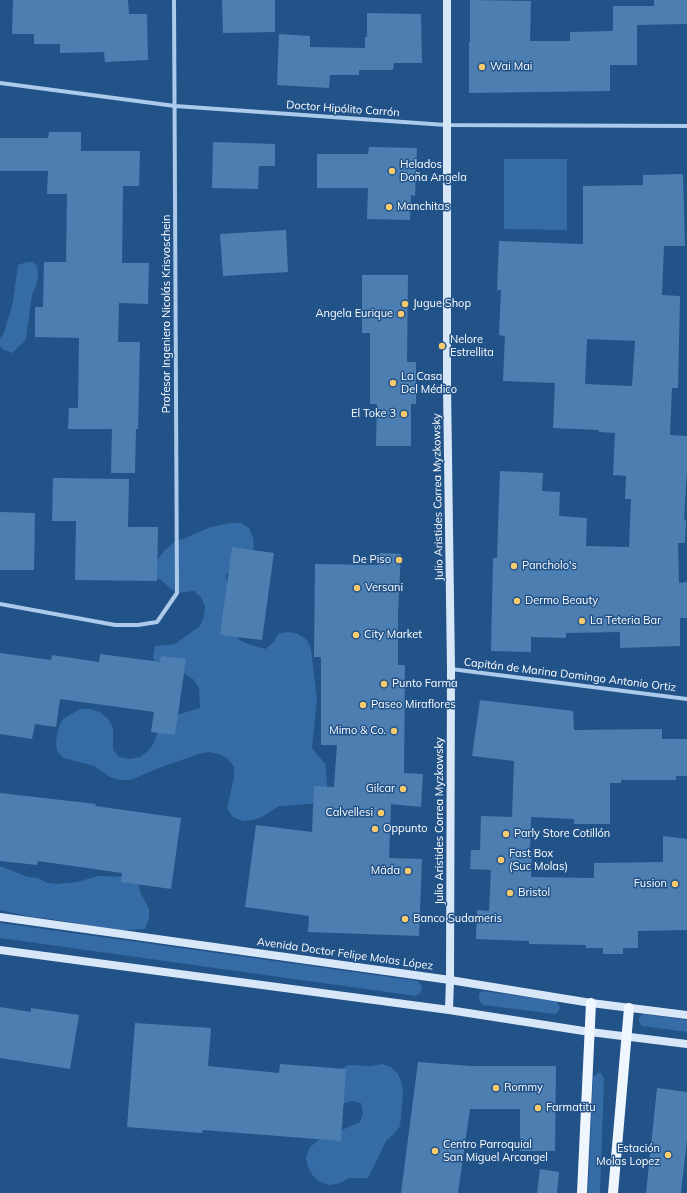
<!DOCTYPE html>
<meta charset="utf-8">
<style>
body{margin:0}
canvas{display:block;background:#215288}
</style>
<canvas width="687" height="1193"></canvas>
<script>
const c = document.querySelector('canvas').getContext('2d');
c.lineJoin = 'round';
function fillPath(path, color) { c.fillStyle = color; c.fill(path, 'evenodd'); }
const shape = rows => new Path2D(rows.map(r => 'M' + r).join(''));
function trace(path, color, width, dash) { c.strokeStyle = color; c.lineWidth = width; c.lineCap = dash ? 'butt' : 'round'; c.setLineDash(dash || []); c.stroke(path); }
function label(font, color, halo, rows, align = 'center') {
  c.font = font + ' Mulish,sans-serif'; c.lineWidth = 3; c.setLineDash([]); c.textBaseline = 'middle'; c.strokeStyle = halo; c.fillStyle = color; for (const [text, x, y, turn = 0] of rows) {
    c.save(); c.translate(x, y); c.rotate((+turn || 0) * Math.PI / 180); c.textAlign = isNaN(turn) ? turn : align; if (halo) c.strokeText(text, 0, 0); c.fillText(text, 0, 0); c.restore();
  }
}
fillPath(shape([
 [504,159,567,159,567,230,504,229],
 [27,262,33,262,37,266,38,277,36,286,32,295,26,338,24,342,12,353,2,349,0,346,0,339,4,333,13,302,18,265],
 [231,523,241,523,249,528,253,538,254,548,226,575,227,584,238,600,235,630,239,640,248,644,265,649,273,643,278,634,288,632,298,634,307,640,311,649,317,699,312,748,325,764,327,783,326,793,319,799,311,804,279,806,262,817,253,820,243,821,233,817,227,808,234,777,234,767,228,759,219,754,209,752,199,754,156,769,131,780,120,780,110,777,94,766,64,758,57,751,56,741,58,730,62,720,80,709,90,709,100,712,108,719,113,728,113,750,119,757,129,759,140,757,148,751,154,743,157,734,163,725,180,714,200,708,199,688,194,680,186,674,156,666,153,657,155,646,175,644,200,626,204,616,205,607,201,597,194,591,176,593,161,580,152,576,153,566,165,550,173,543,211,527],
 [0,866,28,877,38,878,47,883,57,884,77,882,98,876,129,877,138,882,140,892,149,909,149,918,145,929,100,932,80,924,52,919,32,917,0,910],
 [0,923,418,981,422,987,421,992,416,996,0,938],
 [482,991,556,1001,560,1007,559,1010,557,1013,554,1014,484,1005,480,1002,479,999,479,994],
 [643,1014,687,1020,687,1032,642,1026,639,1021,639,1018],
 [382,1064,391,1067,398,1074,402,1084,403,1094,400,1126,394,1134,386,1141,368,1178,349,1178,340,1183,330,1185,320,1182,313,1176,308,1167,306,1157,310,1147,319,1140,360,1122,363,1113,361,1103,352,1101,339,1105,339,1071,348,1065,371,1066],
 [598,1073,601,1073,604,1078,600,1193,588,1193,593,1077]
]), '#356ca6');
fillPath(shape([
 [13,0,128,0,129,14,147,14,148,60,105,62,104,52,60,53,60,44,34,44,34,34,12,34],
 [222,0,275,0,275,32,223,33],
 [470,0,531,1,530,41,570,41,570,32,613,31,613,6,654,6,654,0,687,0,687,24,637,25,637,65,610,65,610,91,469,93,469,42,470,42],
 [367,13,421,14,422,63,394,63,393,70,359,70,359,75,330,75,329,88,277,85,279,34,310,36,310,47,365,48,365,37,367,37],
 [49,132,81,132,81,151,140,151,139,186,123,186,122,263,149,263,148,304,119,303,118,342,140,342,138,429,136,429,135,473,111,473,112,429,68,429,69,408,78,408,79,338,35,337,35,307,43,307,44,262,66,262,67,194,47,194,48,171,0,171,0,138,48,138],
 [213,142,275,144,275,166,259,166,258,189,212,188],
 [369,147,417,148,415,196,411,195,410,220,367,219,368,188,317,188,317,154,368,154],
 [683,174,685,246,664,246,662,295,680,296,678,388,672,388,670,435,687,436,687,470,684,519,686,520,685,543,678,543,679,583,687,582,687,618,680,618,680,646,620,648,620,632,566,633,566,638,531,637,531,652,491,651,493,558,497,558,500,471,543,473,542,491,560,492,559,516,587,518,586,546,629,547,631,499,625,499,626,476,613,475,615,433,599,432,599,430,553,428,555,383,503,381,505,336,499,335,501,290,497,290,499,241,583,244,583,186,643,185,643,175],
 [587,339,635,341,632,386,585,384],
 [286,230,288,272,223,276,220,234],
 [362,275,408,275,407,362,416,362,416,404,411,404,411,446,376,446,377,404,370,404,370,333,362,333],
 [53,478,129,479,128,527,158,527,157,581,75,580,76,521,52,521],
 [0,512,35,513,34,570,0,570],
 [232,547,274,553,262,640,220,635],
 [379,553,401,554,398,613,398,665,405,665,404,773,423,774,421,807,391,804,389,858,422,859,419,936,308,932,309,916,245,907,256,825,312,832,314,786,334,787,337,745,321,745,321,657,314,657,315,564,378,565],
 [0,653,51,660,52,655,99,662,100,654,160,662,161,656,186,659,175,735,151,732,154,712,60,699,56,727,35,724,32,739,0,734],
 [480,700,573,711,574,730,662,729,662,739,687,739,687,776,676,776,676,780,621,780,621,783,610,783,610,824,574,824,574,819,531,817,530,851,532,852,531,877,594,878,594,863,663,862,663,836,687,839,687,930,638,931,638,948,623,948,623,954,603,954,603,948,586,948,586,945,529,944,529,941,476,939,477,910,489,911,491,870,470,869,471,850,480,850,481,816,512,817,514,761,472,756],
 [0,793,96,804,95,806,181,818,171,889,121,882,122,873,38,861,37,865,0,861],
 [0,1007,31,1012,31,1008,79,1015,70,1069,0,1058],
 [135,1023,211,1028,208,1066,279,1073,280,1064,346,1069,341,1141,203,1130,202,1133,127,1127],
 [418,1062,471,1066,556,1066,555,1151,520,1151,520,1109,470,1109,458,1193,401,1193],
 [657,1088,687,1092,687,1139,681,1193,646,1193],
 [540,1169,559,1172,557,1193,537,1193]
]), '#4d7eb2');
trace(shape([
 [0,83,175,106,446,125,687,126],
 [0,604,115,625,138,625,157,622,177,593,174,0],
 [451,669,687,699]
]), '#accaea', 4);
trace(shape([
 [447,0,447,386,451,669,450,980,449,1010],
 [0,917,450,980,591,1003,687,1015],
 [0,950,449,1010,590,1032,687,1044]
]), '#d7e7f8', 8);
trace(shape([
 [582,1193,591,1003],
 [613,1193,629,1008]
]), '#f0f6fe', 10);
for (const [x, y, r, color] of [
 [482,67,4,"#f7ca6d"],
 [392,171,4,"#f7ca6d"],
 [389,207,4,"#f7ca6d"],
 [405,304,4,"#f7ca6d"],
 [401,314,4,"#f7ca6d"],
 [442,346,4,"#f7ca6d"],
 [393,383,4,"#f7ca6d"],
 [404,414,4,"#f7ca6d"],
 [399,560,4,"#f7ca6d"],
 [514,566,4,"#f7ca6d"],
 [357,588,4,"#f7ca6d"],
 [517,601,4,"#f7ca6d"],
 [582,621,4,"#f7ca6d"],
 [356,635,4,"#f7ca6d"],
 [384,684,4,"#f7ca6d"],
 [363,705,4,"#f7ca6d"],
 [394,731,4,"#f7ca6d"],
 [403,789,4,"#f7ca6d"],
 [381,813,4,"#f7ca6d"],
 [375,829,4,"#f7ca6d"],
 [506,834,4,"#f7ca6d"],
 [501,860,4,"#f7ca6d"],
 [408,871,4,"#f7ca6d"],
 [675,884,4,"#f7ca6d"],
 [510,893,4,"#f7ca6d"],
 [405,919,4,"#f7ca6d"],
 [496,1088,4,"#f7ca6d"],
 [538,1108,4,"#f7ca6d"],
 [435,1151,4,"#f7ca6d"],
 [668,1155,4,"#f7ca6d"]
]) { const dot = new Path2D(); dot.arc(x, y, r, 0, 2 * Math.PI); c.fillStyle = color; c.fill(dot); trace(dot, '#215288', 1.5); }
label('11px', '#fff', '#215288', [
 ["Wai Mai",490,67],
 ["Helados",400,165],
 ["Doña Angela",400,178],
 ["Manchitas",397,207],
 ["Jugue Shop",413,304],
 ["Angela Eurique",393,314,"right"],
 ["Nelore",450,340],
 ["Estrellita",450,353],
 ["La Casa",401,377],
 ["Del Médico",401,390],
 ["El Toke 3",396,414,"right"],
 ["De Piso",391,560,"right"],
 ["Pancholo's",522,566],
 ["Versani",365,588],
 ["Dermo Beauty",525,601],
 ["La Teteria Bar",590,621],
 ["City Market",364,635],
 ["Punto Farma",392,684],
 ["Paseo Miraflores",371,705],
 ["Mimo & Co.",386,731,"right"],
 ["Gilcar",395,789,"right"],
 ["Calvellesi",373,813,"right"],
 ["Oppunto",383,829],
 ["Parly Store Cotillón",514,834],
 ["Fast Box",509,854],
 ["(Suc Molas)",509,867],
 ["Mäda",400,871,"right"],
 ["Fusion",667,884,"right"],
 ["Bristol",518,893],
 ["Banco Sudameris",413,919],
 ["Rommy",504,1088],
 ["Farmatitu",546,1108],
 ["Centro Parroquial",443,1145],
 ["San Miguel Arcangel",443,1158],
 ["Estación",660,1149,"right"],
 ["Molas Lopez",660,1162,"right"]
], 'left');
label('11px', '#fff', '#215288', [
 ["Doctor Hipólito Carrón",343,109,4],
 ["Profesor Ingeniero Nicolás Krisvoschein",167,314,-90],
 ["Julio Aristides Correa Myzkowsky",438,497,-91],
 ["Capitán de Marina Domingo Antonio Ortiz",570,675,7],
 ["Julio Aristides Correa Myzkowsky",440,821,-90],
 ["Avenida Doctor Felipe Molas López",345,954,8]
]);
</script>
